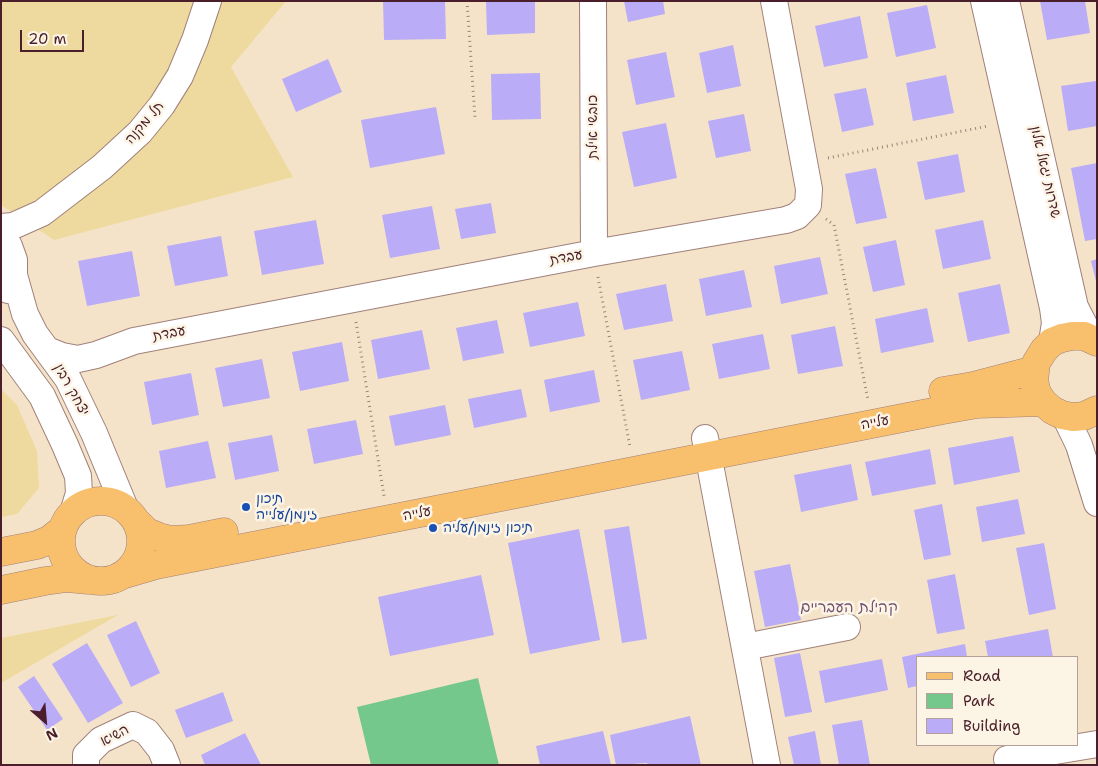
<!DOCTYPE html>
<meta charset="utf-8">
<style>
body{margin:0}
#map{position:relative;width:1098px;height:766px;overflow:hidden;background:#f5e3c9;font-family:"Shantell Sans",sans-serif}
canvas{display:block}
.frame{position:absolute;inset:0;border:2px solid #4a1f2b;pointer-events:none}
.legend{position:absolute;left:916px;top:656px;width:162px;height:90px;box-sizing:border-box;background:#fcf5e5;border:1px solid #b59f9b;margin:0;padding:6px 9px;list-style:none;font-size:15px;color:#4a1f2b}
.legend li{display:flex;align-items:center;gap:10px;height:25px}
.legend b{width:25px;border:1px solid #b59f9b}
.north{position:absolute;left:20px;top:696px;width:50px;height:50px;-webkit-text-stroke:4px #fcf5e5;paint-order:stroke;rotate:153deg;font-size:14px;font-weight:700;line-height:20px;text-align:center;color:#4a1f2b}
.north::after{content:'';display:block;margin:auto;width:18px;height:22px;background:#4a1f2b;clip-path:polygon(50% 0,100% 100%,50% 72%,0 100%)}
.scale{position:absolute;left:20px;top:30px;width:64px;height:22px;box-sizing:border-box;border:2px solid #4a1f2b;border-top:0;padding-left:6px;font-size:15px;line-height:18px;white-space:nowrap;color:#4a1f2b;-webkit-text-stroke:4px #fcf5e5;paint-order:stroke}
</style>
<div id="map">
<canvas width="1098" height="766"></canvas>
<div class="frame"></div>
<ul class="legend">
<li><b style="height:6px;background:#f8bf6c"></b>Road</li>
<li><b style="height:14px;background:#75c88b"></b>Park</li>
<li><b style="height:14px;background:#baacf6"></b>Building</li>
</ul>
<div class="north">N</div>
<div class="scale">20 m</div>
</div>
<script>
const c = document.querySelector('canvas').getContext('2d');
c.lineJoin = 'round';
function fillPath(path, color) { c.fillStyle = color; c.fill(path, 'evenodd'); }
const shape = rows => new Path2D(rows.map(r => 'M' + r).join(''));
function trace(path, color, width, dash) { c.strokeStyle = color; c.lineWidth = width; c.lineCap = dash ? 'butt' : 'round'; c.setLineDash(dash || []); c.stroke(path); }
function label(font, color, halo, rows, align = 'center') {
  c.font = font + ' "Shantell Sans","Playpen Sans Hebrew",sans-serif'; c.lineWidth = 5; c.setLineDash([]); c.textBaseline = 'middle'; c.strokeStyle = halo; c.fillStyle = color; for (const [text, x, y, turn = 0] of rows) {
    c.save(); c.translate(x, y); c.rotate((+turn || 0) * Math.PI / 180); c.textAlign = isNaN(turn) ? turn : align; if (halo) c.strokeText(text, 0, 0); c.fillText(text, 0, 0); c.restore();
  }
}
fillPath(shape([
 [478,678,499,765,371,765,357,707]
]), '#75c88b');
fillPath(shape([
 [1,1,286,1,231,67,293,177,54,240,1,205],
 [1,389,17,405,37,451,39,488,17,514,1,517],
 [118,615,1,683,1,638]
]), '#eeda9e');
fillPath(shape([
 [383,1,445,1,446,39,384,40],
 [486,1,535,1,535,33,487,35],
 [624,1,663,1,665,14,628,22],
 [1040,1,1085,1,1090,33,1047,40],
 [927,5,936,48,896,57,887,13],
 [860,16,868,58,824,67,815,26],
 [733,45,741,86,707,93,699,53],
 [666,52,675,97,636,105,627,60],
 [328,59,342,92,296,112,282,79],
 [540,73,541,119,492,120,491,74],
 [946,75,954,113,913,121,906,83],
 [1096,81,1097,126,1068,131,1061,86],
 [866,88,874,125,842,132,834,94],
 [436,107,445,154,370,168,361,120],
 [744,114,751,151,716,158,708,121],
 [666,123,677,178,634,187,622,132],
 [958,154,965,192,925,200,917,162],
 [1097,163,1097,239,1085,241,1071,168],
 [876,168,887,218,856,224,845,174],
 [491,203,496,233,461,239,455,209],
 [432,206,440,249,390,258,382,215],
 [316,220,324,264,262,275,254,231],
 [983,220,991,259,943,269,935,230],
 [221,236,228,276,175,286,167,246],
 [896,240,905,285,873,292,863,247],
 [132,251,140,296,87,306,78,261],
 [820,257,828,294,781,304,774,266],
 [1097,259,1097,281,1096,281,1091,261],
 [744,270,752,307,706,316,699,279],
 [666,284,673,321,624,330,616,294],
 [1000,284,1010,333,968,342,958,293],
 [578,302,585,336,530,347,523,313],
 [927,308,934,342,881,353,875,319],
 [497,320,504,353,463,361,456,328],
 [835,326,843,366,798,374,791,335],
 [422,330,430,369,378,379,371,340],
 [763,334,770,369,719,379,712,344],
 [342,342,349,381,300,391,292,352],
 [682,351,690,390,641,400,633,360],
 [262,359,270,398,223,407,215,368],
 [594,370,600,402,550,412,544,380],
 [191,373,199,415,152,425,144,382],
 [521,389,527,417,474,428,468,399],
 [445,405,451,435,395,446,389,416],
 [356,420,363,454,314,464,307,429],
 [272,435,279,471,235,480,228,443],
 [1013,436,1020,472,954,485,948,448],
 [208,441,216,478,166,488,159,451],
 [930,449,936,484,872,496,865,462],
 [851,464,858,500,801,512,794,475],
 [1018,499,1025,534,982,542,976,507],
 [942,504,951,555,924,560,914,510],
 [629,526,647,639,622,643,604,530],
 [579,529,600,640,530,654,508,543],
 [1044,543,1056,609,1029,615,1016,548],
 [790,564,801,620,765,627,754,571],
 [955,574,965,629,937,634,927,580],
 [481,575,494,635,390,656,378,597],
 [136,621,160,673,131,687,107,635],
 [1048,629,1053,657,988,657,985,641],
 [87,643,123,703,88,723,52,664],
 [965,644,967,657,917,657,917,686,908,688,902,657],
 [800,653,812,712,785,717,774,658],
 [882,659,888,690,825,703,819,671],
 [34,676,63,719,47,730,18,687],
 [223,692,233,721,186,738,175,710],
 [690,716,701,765,648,765,647,763,616,765,610,735],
 [862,720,870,765,839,765,832,725],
 [603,731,611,765,540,765,536,746],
 [815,731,821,765,794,765,788,737],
 [245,733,261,765,205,765,201,755]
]), '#baacf6');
const minor = shape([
 [593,1,594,253],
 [984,1,1053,308,1055,323,1052,342],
 [1006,1,1075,307,1092,340],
 [1,227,13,226,42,213,102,167,140,132,162,105,180,76,195,40,208,1],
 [1,235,9,246,14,260,14,275,8,290],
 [14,275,25,314,35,334,68,379,94,433,125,508],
 [1,340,42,396,65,445,78,476,79,493,73,513],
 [47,350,62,356,78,359,96,355,134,341,594,253,786,220,797,216,808,205,809,189,774,1],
 [1065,416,1079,445,1097,503],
 [705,438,767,765],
 [745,647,847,627],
 [1007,759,1097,744],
 [86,765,86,755,101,740,133,725,147,732,161,750,167,765]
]);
const major = shape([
 [1097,342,1084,336,1073,336,1062,338,1052,342,1044,350,1036,363,1034,381,1037,393,1043,402,1052,410,1062,415,1073,417,1084,416,1097,410],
 [943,391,973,386,1034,370],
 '61 541a40 40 0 1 1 80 0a40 40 0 1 1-80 0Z',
 [138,523,147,532,159,537,171,540,189,539,224,532],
 [1,552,37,545,49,540,63,529],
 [125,574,156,565,943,410,977,404,1043,402],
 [1,590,45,581,67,578,89,580]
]);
trace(minor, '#a0817a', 28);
trace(major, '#a0817a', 29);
trace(shape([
 [467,1,475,118],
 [828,158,988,126],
 [826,219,834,225,868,400],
 [598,277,630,447],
 [356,322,384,496]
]), '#a0817a', 3, [1, 4]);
trace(minor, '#fff', 26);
trace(major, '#f8bf6c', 28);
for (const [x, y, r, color] of [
 [246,507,5,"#1a4fb4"],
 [433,528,5,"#1a4fb4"]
]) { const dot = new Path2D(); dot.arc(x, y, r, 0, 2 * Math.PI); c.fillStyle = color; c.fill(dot); trace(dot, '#fcf5e5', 2); }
label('14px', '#4a1f2b', '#fcf5e5', [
 ["תל מקנה",145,123,-49],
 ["כובשי אילת",593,127,-90],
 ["שדרות יגאל אלון",1045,172,77],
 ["עבדת",566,258,-11],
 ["עבדת",169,334,-11],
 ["יצחק רבין",71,390,61],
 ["עלייה",875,423,-11],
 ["עלייה",417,514,-11],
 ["השיא",115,736,-28]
]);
label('14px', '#164399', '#fcf5e5', [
 ["תיכון",256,499],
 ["זינמן/עלייה",256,515],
 ["תיכון זינמן/עליה",443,528]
], 'left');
label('15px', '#715072', '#fcf5e5', [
 ["קהילת העבריים",849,608]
]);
</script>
